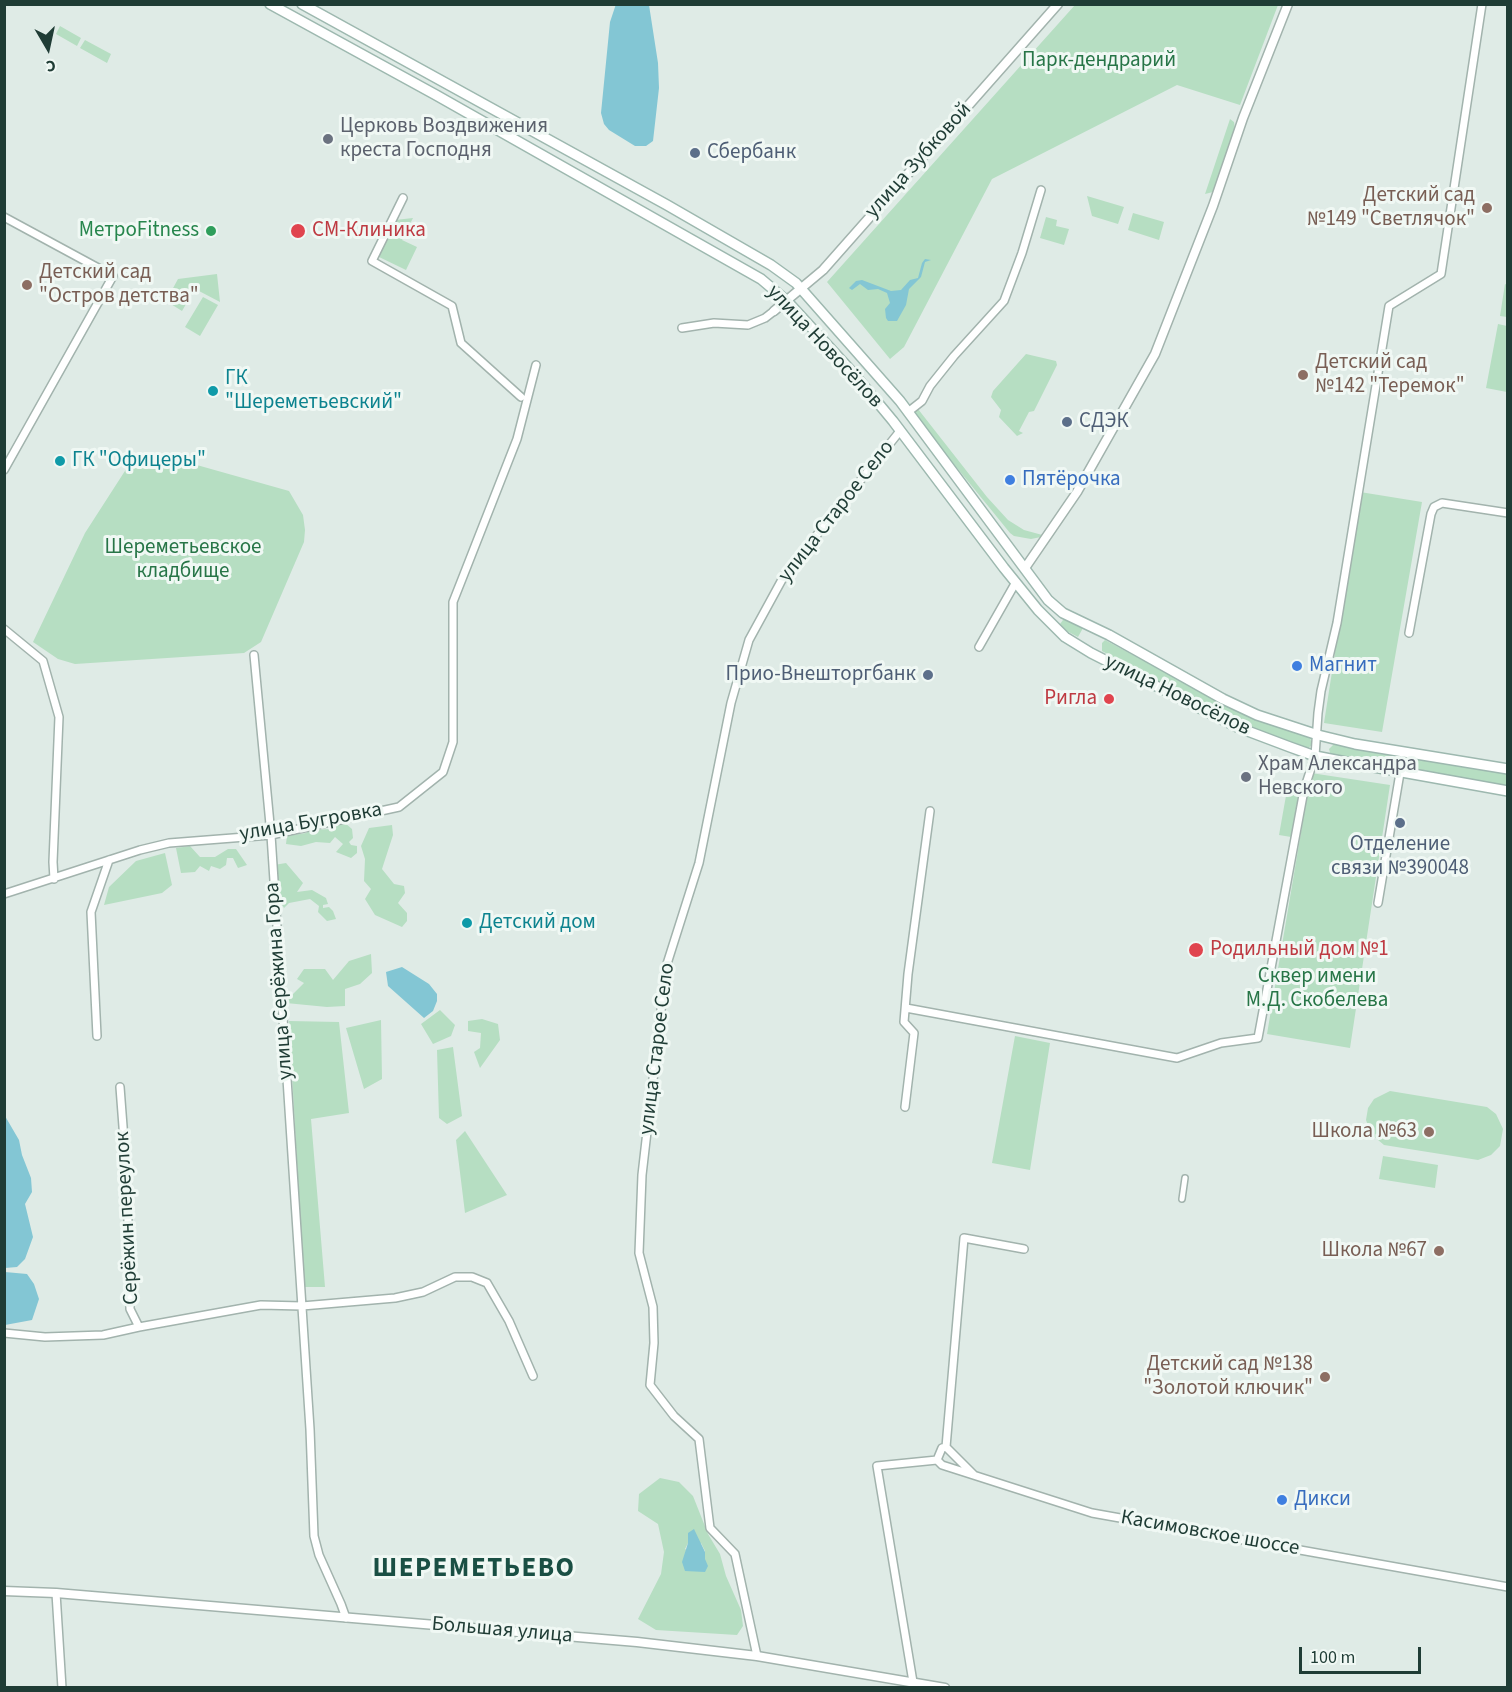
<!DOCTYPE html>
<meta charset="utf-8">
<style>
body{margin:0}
#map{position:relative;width:1512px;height:1692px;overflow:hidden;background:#dfebe6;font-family:"Source Sans 3",sans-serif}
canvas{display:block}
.frame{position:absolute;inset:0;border:6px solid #1f3c35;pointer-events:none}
.north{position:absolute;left:18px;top:18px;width:60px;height:60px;-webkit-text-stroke:4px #f0f8f4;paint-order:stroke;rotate:171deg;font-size:16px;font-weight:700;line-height:24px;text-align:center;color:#1f3c35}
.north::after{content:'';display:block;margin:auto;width:21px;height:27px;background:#1f3c35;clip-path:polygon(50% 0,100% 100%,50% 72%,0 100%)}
.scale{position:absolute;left:1299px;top:1647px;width:122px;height:27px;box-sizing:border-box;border:3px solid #1f3c35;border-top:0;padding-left:8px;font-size:18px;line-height:21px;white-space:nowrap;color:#1f3c35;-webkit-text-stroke:4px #f0f8f4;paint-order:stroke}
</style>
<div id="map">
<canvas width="1512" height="1692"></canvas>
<div class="frame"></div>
<div class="north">С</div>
<div class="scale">100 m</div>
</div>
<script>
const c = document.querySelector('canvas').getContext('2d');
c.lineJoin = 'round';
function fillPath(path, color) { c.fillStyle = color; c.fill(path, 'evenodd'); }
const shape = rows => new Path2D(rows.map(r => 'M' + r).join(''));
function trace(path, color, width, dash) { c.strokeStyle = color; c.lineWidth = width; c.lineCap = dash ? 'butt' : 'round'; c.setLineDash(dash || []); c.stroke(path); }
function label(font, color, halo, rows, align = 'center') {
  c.font = font + ' "Source Sans 3",sans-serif'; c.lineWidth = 6; c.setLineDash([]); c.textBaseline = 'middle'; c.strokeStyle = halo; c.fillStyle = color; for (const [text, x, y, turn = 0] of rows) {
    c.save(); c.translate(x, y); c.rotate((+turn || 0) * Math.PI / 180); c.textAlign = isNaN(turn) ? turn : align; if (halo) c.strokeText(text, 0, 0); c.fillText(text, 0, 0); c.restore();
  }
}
fillPath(shape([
 [1075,5,1278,5,1240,105,1177,85,992,179,904,347,890,359,827,282],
 [60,26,81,38,77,46,56,34],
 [85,40,111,54,107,63,80,48],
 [1230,119,1234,122,1235,129,1213,192,1205,194],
 [1087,196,1124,207,1118,224,1092,216],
 [1133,213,1164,222,1159,240,1128,230],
 [1046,217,1057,220,1056,226,1069,229,1064,245,1040,238],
 [413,218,402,240,417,247,406,270,377,256,395,220],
 [217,274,220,302,199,291,193,292,182,311,166,301,178,279],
 [1505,284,1507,285,1507,317,1500,316],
 [203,297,218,305,200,336,185,327],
 [1498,324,1507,326,1507,392,1486,388],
 [1026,354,1056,361,1057,365,1034,411,1029,412,1019,431,1023,433,1017,436,999,417,1001,410,991,397,993,391],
 [916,409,918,409,987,497,1008,520,1024,530,1046,536,1031,539,1014,536,1010,533,914,415],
 [172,458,289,491,303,515,305,530,304,542,261,642,244,653,75,664,58,659,33,642,85,533,132,460],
 [1360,492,1422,502,1382,732,1324,723],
 [1063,620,1067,620,1083,628,1078,637,1063,629,1060,624],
 [1105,640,1220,702,1254,718,1310,737,1312,745,1307,749,1248,728,1214,712,1102,651,1102,643],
 [1334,744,1507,774,1507,787,1331,756,1329,749],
 [1311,773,1390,785,1350,1048,1267,1034],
 [1287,790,1299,792,1291,837,1279,835],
 [345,823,352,829,353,838,349,842,351,845,357,846,357,853,351,858,336,852,343,844,335,837,330,843,316,842,301,846,286,844,287,836,306,833,309,830,332,829,336,824],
 [392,825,393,835,382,869,394,884,404,886,405,893,398,903,407,913,407,921,402,927,375,915,365,899,371,889,364,881,365,859,361,846,369,828],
 [190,846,200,857,215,857,228,849,236,849,247,865,238,868,233,858,227,858,226,865,220,869,211,866,209,871,200,866,195,872,181,873,176,848],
 [165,853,172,885,162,893,104,905,109,887,136,861],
 [286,863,303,883,297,892,312,890,326,898,328,904,323,905,323,908,329,907,333,911,336,919,327,921,318,912,319,906,310,899,289,903,284,908,279,900,274,865],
 [371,954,372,973,360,984,345,989,345,1006,327,1007,286,1003,285,990,293,994,304,983,297,979,304,969,325,969,333,980,349,961],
 [440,1010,455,1025,451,1036,433,1044,421,1024],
 [482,1019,498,1024,500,1040,480,1068,474,1052,480,1048,481,1033,468,1031,468,1021],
 [381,1020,382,1079,364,1089,346,1028],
 [289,1021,339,1022,349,1113,311,1119,325,1287,304,1287],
 [1015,1036,1050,1043,1030,1170,992,1163],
 [453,1047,462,1116,447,1124,439,1118,437,1050],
 [1390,1091,1487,1107,1496,1114,1503,1129,1500,1146,1491,1155,1478,1160,1384,1145,1371,1134,1366,1120,1368,1108,1374,1099],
 [465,1131,507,1195,465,1213,456,1140],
 [1383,1156,1438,1165,1435,1188,1379,1179],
 [660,1478,679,1482,693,1496,708,1534,720,1554,726,1576,741,1610,743,1626,737,1635,656,1630,638,1619,661,1574,664,1552,658,1524,638,1511,639,1494],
 [688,1543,701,1543,705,1551,705,1559,685,1549]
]), '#b6dec2');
fillPath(shape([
 [616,4,649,5,658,63,659,88,653,141,646,146,635,146,609,130,604,124,601,113,610,22],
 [925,259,931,260,925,262,921,277,909,289,906,305,897,321,888,321,886,318,885,309,890,303,887,293,878,289,868,290,860,284,852,290,849,288,856,281,862,280,891,291,901,290,910,280,918,278,922,263],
 [402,967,429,984,437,994,437,1001,433,1011,424,1018,388,986,386,972],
 [5,1116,19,1140,22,1155,31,1178,32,1192,25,1204,33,1237,25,1259,17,1267,5,1268],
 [5,1272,27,1274,34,1284,39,1299,32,1320,5,1325],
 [694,1529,705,1552,705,1559,708,1566,705,1572,685,1571,682,1562,688,1543,688,1533]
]), '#83c6d4');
const pedestrian = shape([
 [1182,1199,1185,1178]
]);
const minor = shape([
 [403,198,372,261,452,306,461,343,521,397],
 [4,217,113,276,4,470],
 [682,328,714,323,748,325,765,318,774,311],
 [908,412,922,401,930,386,954,356,1004,301,1022,253,1041,190],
 [4,629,43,661,59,717,53,862,54,879],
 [1409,633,1431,514,1434,507,1442,503,1508,513],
 [979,647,1016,582],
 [254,655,271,835,310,1429,314,1536,319,1555,341,1604,346,1618],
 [4,894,140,850,169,843,271,835,399,807,443,772,453,742,453,602,517,439,536,365],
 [1378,903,1400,773],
 [906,1008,1177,1058,1221,1043,1258,1038,1304,790,1315,756,1318,713,1321,691,1337,623,1389,306,1441,274,1482,4],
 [97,1036,91,912,109,860],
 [120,1087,127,1179,130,1309,139,1327,261,1305,302,1306,395,1298,423,1292,455,1277,472,1277,487,1283,509,1321,533,1376],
 [905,1107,914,1033,904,1022,908,974,930,811],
 [4,1333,45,1337,103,1335,139,1327],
 [946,1447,964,1238,1024,1249],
 [946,1447,974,1475],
 [937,1460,942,1465,1092,1513,1508,1587],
 [937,1460,942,1448,946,1447],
 [56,1593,62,1688],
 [757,1656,735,1554,710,1528,699,1439,674,1416,650,1385,654,1343,653,1307,639,1253,642,1175,666,967,699,863,731,703,749,640,784,576,900,431],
 [913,1682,877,1466,937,1460]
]);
const tertiary = shape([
 [774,311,823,270,1058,4],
 [1025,568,1077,492,1155,354,1213,206,1243,118,1288,4],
 [4,1591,56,1593,637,1642,757,1656,945,1688]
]);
const secondary = shape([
 [270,4,436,95,761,279,787,301,854,374,893,421,1004,568,1038,610,1065,637,1091,653,1237,727,1290,747,1315,756,1346,762,1508,791],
 [302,4,667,205,771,265,796,283,900,401,1048,600,1063,613,1109,635,1223,699,1257,715,1318,735,1355,744,1508,769]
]);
trace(pedestrian, '#a2b3ad', 8);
trace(minor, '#a2b3ad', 10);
trace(tertiary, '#a2b3ad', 11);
trace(secondary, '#9db8af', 12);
trace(pedestrian, '#fff', 5);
trace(minor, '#fff', 7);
trace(tertiary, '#fff', 8);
trace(secondary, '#fff', 9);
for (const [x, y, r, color] of [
 [328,139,6,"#6b7280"],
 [695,153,6,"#5c6f8a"],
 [1487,208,6,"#8d6e63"],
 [211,231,6,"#2e9e5b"],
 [298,231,8,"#e0444e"],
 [27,285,6,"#8d6e63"],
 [1303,375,6,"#8d6e63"],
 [213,391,6,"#0f9aa8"],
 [1067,422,6,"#5c6f8a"],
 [60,461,6,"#0f9aa8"],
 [1010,480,6,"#3f7fe0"],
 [1297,666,6,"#3f7fe0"],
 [928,675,6,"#5c6f8a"],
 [1109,699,6,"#e0444e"],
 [1246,777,6,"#6b7280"],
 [1400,823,6,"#5c6f8a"],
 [467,923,6,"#0f9aa8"],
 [1196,950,8,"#e0444e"],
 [1429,1132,6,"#8d6e63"],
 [1439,1251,6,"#8d6e63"],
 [1325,1377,6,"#8d6e63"],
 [1282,1500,6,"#3f7fe0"]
]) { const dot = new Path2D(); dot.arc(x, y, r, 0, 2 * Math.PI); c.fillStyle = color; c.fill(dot); trace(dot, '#f0f8f4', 2); }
label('21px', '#277547', '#f0f8f4', [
 ["Парк-дендрарий",1099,61],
 ["Шереметьевское",183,548],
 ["кладбище",183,572],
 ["Сквер имени",1317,977],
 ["М.Д. Скобелева",1317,1001]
]);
label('21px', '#5b616d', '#f0f8f4', [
 ["Церковь Воздвижения",340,127],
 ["креста Господня",340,151],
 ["Храм Александра",1258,765],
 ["Невского",1258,789]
], 'left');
label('21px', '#4e5e75', '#f0f8f4', [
 ["Сбербанк",707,153],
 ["СДЭК",1079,422],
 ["Прио-Внешторгбанк",916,675,"right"],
 ["Отделение",1400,845,"center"],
 ["связи №390048",1400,869,"center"]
], 'left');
label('21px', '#1f3c35', '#f0f8f4', [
 ["улица Зубковой",919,161,-48],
 ["улица Новосёлов",824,347,47],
 ["улица Старое Село",837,512,-52],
 ["улица Новосёлов",1177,696,26],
 ["улица Бугровка",311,823,-10],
 ["улица Серёжина Гора",280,981,-94],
 ["улица Старое Село",658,1049,-83],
 ["Серёжин переулок",128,1218,-93],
 ["Касимовское шоссе",1210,1534,10],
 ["Большая улица",502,1631,5]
]);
label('21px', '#785e54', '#f0f8f4', [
 ["Детский сад",1475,196],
 ["№149 \"Светлячок\"",1475,220],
 ["Детский сад",39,273,"left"],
 ["\"Остров детства\"",39,297,"left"],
 ["Детский сад",1315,363,"left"],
 ["№142 \"Теремок\"",1315,387,"left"],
 ["Школа №63",1417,1132],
 ["Школа №67",1427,1251],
 ["Детский сад №138",1313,1365],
 ["\"Золотой ключик\"",1313,1389]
], 'right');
label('21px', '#27864d', '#f0f8f4', [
 ["МетроFitness",199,231]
], 'right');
label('21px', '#be3a42', '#f0f8f4', [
 ["СМ-Клиника",312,231],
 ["Ригла",1097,699,"right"],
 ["Родильный дом №1",1210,950]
], 'left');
label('21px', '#0d838f', '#f0f8f4', [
 ["ГК",225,379],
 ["\"Шереметьевский\"",225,403],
 ["ГК \"Офицеры\"",72,461],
 ["Детский дом",479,923]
], 'left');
label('21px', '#366cbe', '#f0f8f4', [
 ["Пятёрочка",1022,480],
 ["Магнит",1309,666],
 ["Дикси",1294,1500]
], 'left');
c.letterSpacing = '1.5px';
label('bold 27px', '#1a4f44', '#f0f8f4', [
 ["ШЕРЕМЕТЬЕВО",474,1570]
]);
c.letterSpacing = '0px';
</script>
